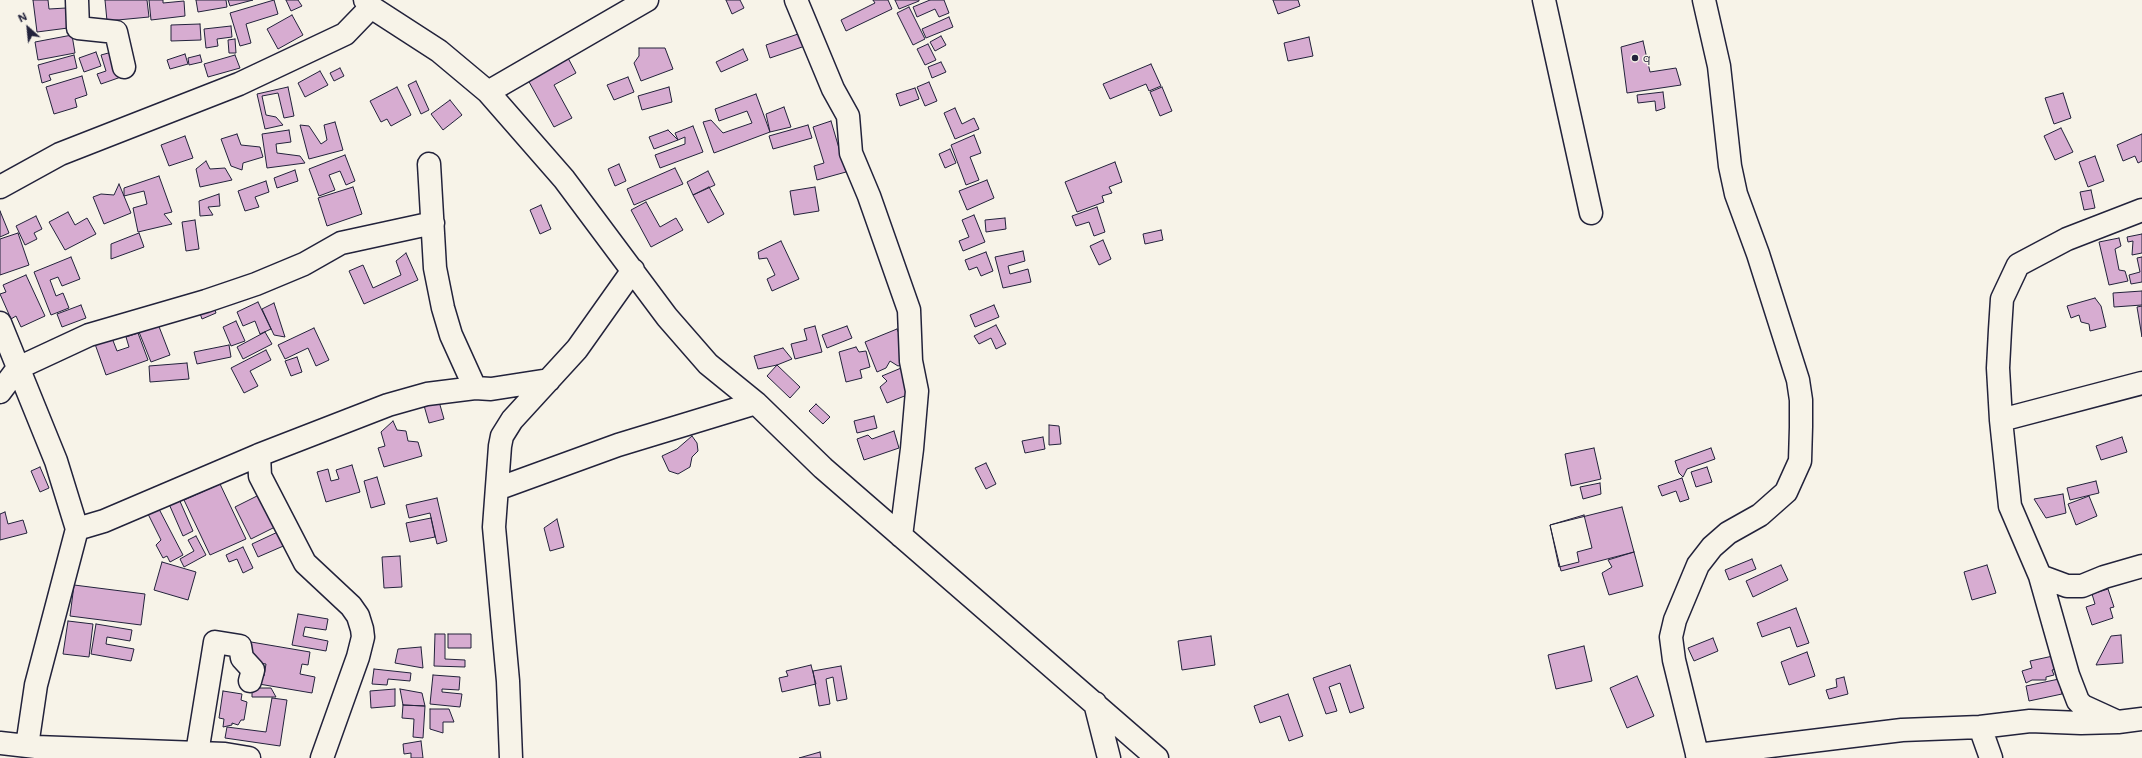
<!DOCTYPE html>
<style>
body{margin:0}
#map{position:relative;width:2142px;height:758px;overflow:hidden;background:#f7f3e8;font-family:Mali,sans-serif}
canvas{display:block}
.north{position:absolute;left:8px;top:8px;width:40px;height:40px;-webkit-text-stroke:3px #f7f3e8;paint-order:stroke;rotate:333deg;font-size:11px;font-weight:700;line-height:16px;text-align:center;color:#22223b}
.north::after{content:'';display:block;margin:auto;width:14px;height:18px;background:#22223b;clip-path:polygon(50% 0,100% 100%,50% 72%,0 100%)}
</style>
<div id="map">
<canvas width="2142" height="758"></canvas>
<div class="north">N</div>
</div>
<script>
const c = document.querySelector('canvas').getContext('2d');
c.lineJoin = 'round';
function fillPath(path, color) { c.fillStyle = color; c.fill(path, 'evenodd'); }
const shape = rows => new Path2D(rows.map(r => 'M' + r).join(''));
function trace(path, color, width, dash) { c.strokeStyle = color; c.lineWidth = width; c.lineCap = dash ? 'butt' : 'round'; c.setLineDash(dash || []); c.stroke(path); }
function label(font, color, halo, rows, align = 'center') {
  c.font = font + ' Mali,sans-serif'; c.lineWidth = 3; c.setLineDash([]); c.textBaseline = 'middle'; c.strokeStyle = halo; c.fillStyle = color; for (const [text, x, y, turn = 0] of rows) {
    c.save(); c.translate(x, y); c.rotate((+turn || 0) * Math.PI / 180); c.textAlign = isNaN(turn) ? turn : align; if (halo) c.strokeText(text, 0, 0); c.fillText(text, 0, 0); c.restore();
  }
}
const building = shape([
 [33,0,48,0,49,9,66,8,68,28,37,32,33,0],
 [105,0,147,0,149,17,107,21,105,0],
 [149,0,163,0,163,3,184,1,185,16,151,20,149,0],
 [196,0,226,0,227,7,198,12,196,0],
 [228,0,253,0,230,6,228,0],
 [274,0,278,14,246,24,251,43,240,46,230,13,274,0],
 [286,0,298,0,302,6,291,11,286,0],
 [726,0,740,0,744,8,732,14,726,0],
 [873,0,888,0,892,9,846,31,841,20,875,3,873,0],
 [895,0,919,0,919,1,899,9,895,0],
 [930,0,944,0,949,13,939,17,935,9,917,17,913,7,930,0],
 [1273,0,1298,0,1300,6,1278,14,1273,0],
 [909,7,925,39,913,45,897,13,909,7],
 [292,15,303,35,278,49,267,29,292,15],
 [949,17,953,27,926,38,922,29,949,17],
 [200,24,201,40,171,41,171,25,200,24],
 [231,26,232,37,217,39,218,46,206,48,204,29,231,26],
 [801,33,805,46,770,58,766,45,801,33],
 [72,35,75,53,38,60,35,42,72,35],
 [941,36,946,45,935,51,930,42,941,36],
 [1309,37,1313,56,1288,61,1284,43,1309,37],
 [235,39,236,53,229,53,228,40,235,39],
 [1643,41,1650,72,1676,68,1681,85,1627,93,1621,47,1643,41],
 [928,44,936,60,925,65,917,49,928,44],
 [639,48,665,48,673,69,641,81,634,63,639,56,639,48],
 [743,49,748,60,721,72,716,62,743,49],
 [96,52,101,66,84,72,79,58,96,52],
 [112,52,121,77,101,84,97,74,106,71,101,55,112,52],
 [185,54,188,64,170,69,167,60,185,54],
 [74,55,77,68,49,75,51,80,42,83,38,65,74,55],
 [200,55,202,62,189,65,188,58,200,55],
 [235,55,240,68,208,77,204,64,235,55],
 [568,58,576,73,554,85,572,118,554,127,528,80,568,58],
 [941,62,946,72,932,78,928,67,941,62],
 [1151,64,1161,86,1149,91,1146,84,1110,99,1103,84,1151,64],
 [340,68,344,76,334,81,330,73,340,68],
 [320,71,328,85,305,97,298,83,320,71],
 [82,76,87,95,75,99,77,107,54,114,46,87,82,76],
 [628,77,634,92,614,100,607,85,628,77],
 [416,81,429,110,421,114,408,85,416,81],
 [929,82,937,101,925,106,917,87,929,82],
 [288,87,294,116,284,118,278,93,262,96,266,115,276,117,283,125,265,129,257,94,288,87],
 [397,87,411,115,391,126,387,119,381,122,370,101,397,87],
 [669,87,672,102,642,110,638,96,669,87],
 [1162,87,1172,111,1160,116,1150,92,1162,87],
 [915,88,919,99,900,106,896,94,915,88],
 [1663,92,1665,108,1656,111,1655,101,1638,103,1637,95,1663,92],
 [2063,93,2071,118,2054,124,2045,98,2063,93],
 [756,94,770,132,714,153,703,122,711,120,723,133,752,123,747,111,719,121,715,109,756,94],
 [450,100,462,115,443,130,431,114,450,100],
 [784,107,791,127,770,132,766,114,784,107],
 [955,108,962,124,974,118,979,129,955,139,944,113,955,108],
 [831,121,846,172,817,180,814,166,824,163,813,127,831,121],
 [335,122,343,150,309,159,300,125,309,126,321,144,327,140,324,125,335,122],
 [808,125,812,138,773,149,769,136,808,125],
 [693,126,703,152,660,168,655,155,685,144,685,137,678,140,675,133,693,126],
 [2061,128,2073,152,2055,160,2044,136,2061,128],
 [289,130,291,142,276,144,277,153,300,156,305,163,267,168,262,134,289,130],
 [668,130,678,140,654,149,649,137,668,130],
 [237,134,241,145,260,147,263,157,243,163,242,170,231,166,221,139,237,134],
 [2142,134,2142,161,2138,163,2135,156,2123,161,2117,145,2142,134],
 [974,135,981,153,970,157,979,180,966,185,951,145,974,135],
 [185,136,193,158,169,166,161,145,185,136],
 [950,149,956,163,945,168,939,154,950,149],
 [345,155,355,181,346,185,340,171,329,175,335,190,319,196,309,169,345,155],
 [2095,156,2104,181,2088,187,2079,162,2095,156],
 [206,161,210,169,225,168,232,180,200,187,196,169,206,161],
 [1115,162,1122,182,1109,187,1112,193,1102,196,1104,202,1077,212,1065,182,1115,162],
 [619,164,626,181,615,186,608,169,619,164],
 [675,168,683,184,634,205,627,189,675,168],
 [295,170,298,181,277,188,274,178,295,170],
 [708,171,715,185,693,195,687,182,708,171],
 [159,176,172,212,164,214,172,224,138,232,133,208,147,204,144,191,124,196,124,188,159,176],
 [987,180,994,198,967,210,959,191,987,180],
 [266,181,269,192,255,197,259,207,245,211,238,191,266,181],
 [119,184,131,213,104,224,93,197,101,194,114,195,119,184],
 [353,187,362,214,327,226,318,198,353,187],
 [709,187,724,214,708,223,693,195,709,187],
 [815,187,819,211,794,215,790,191,815,187],
 [2091,190,2095,208,2084,210,2080,192,2091,190],
 [219,194,220,206,208,207,213,215,200,216,199,201,219,194],
 [646,202,660,227,676,218,683,230,651,247,631,210,646,202],
 [541,205,551,229,540,234,530,210,541,205],
 [1097,207,1105,232,1094,236,1089,222,1076,226,1072,216,1097,207],
 [0,211,9,233,0,237,0,211],
 [68,212,75,225,87,218,96,234,65,250,49,222,68,212],
 [974,215,985,242,963,251,959,241,969,237,962,220,974,215],
 [36,216,42,229,34,233,37,239,25,245,16,226,36,216],
 [1005,218,1006,229,986,232,985,220,1005,218],
 [195,220,199,249,186,251,182,222,195,220],
 [1161,230,1163,240,1145,244,1143,234,1161,230],
 [18,233,29,265,0,275,0,239,18,233],
 [139,233,144,247,111,259,111,244,139,233],
 [2142,234,2142,253,2132,255,2133,241,2128,242,2127,237,2142,234],
 [2119,238,2121,246,2115,249,2119,270,2125,271,2128,281,2109,285,2099,242,2119,238],
 [1103,240,1111,259,1099,265,1090,246,1103,240],
 [781,241,799,279,772,291,767,279,775,275,767,258,759,259,758,252,781,241],
 [1023,251,1025,261,1008,266,1010,274,1028,269,1031,282,1003,288,995,257,1023,251],
 [986,252,993,271,981,276,977,267,969,270,965,260,986,252],
 [406,253,418,280,364,304,349,271,363,265,373,288,401,275,396,261,406,253],
 [71,257,80,279,62,286,58,277,50,280,56,296,63,293,69,308,51,315,34,272,71,257],
 [2142,257,2142,282,2131,284,2129,275,2140,272,2137,258,2142,257],
 [26,275,45,316,21,327,16,316,11,319,0,294,6,292,3,285,26,275],
 [2142,291,2142,305,2114,307,2113,293,2142,291],
 [2095,298,2101,306,2106,327,2090,331,2089,324,2081,322,2079,315,2071,318,2067,306,2095,298],
 [212,302,216,313,202,319,198,308,212,302],
 [258,302,271,329,260,334,255,321,243,326,237,312,258,302],
 [274,303,285,337,274,335,262,309,274,303],
 [81,305,86,318,62,327,57,314,81,305],
 [994,305,999,317,975,327,970,315,994,305],
 [2142,306,2142,337,2137,307,2142,306],
 [236,321,245,341,231,346,223,327,236,321],
 [158,324,170,355,151,362,139,332,158,324],
 [996,325,1006,344,996,349,991,338,979,344,974,336,996,325],
 [815,326,822,352,795,359,791,344,807,340,804,329,815,326],
 [847,326,852,338,827,348,822,335,847,326],
 [314,328,329,360,316,366,308,348,285,359,278,345,314,328],
 [897,329,911,361,898,366,890,361,886,368,877,372,865,342,897,329],
 [265,332,272,344,243,359,237,347,265,332],
 [138,333,148,360,106,375,95,344,112,338,117,351,129,347,126,337,138,333],
 [229,345,231,357,197,364,194,352,229,345],
 [856,347,859,352,866,351,870,367,860,370,862,378,846,382,839,352,856,347],
 [783,348,792,359,777,365,758,369,754,356,783,348],
 [266,350,271,360,250,371,258,386,244,393,231,368,266,350],
 [297,357,302,372,291,376,285,361,297,357],
 [187,363,189,379,150,382,149,366,187,363],
 [777,365,800,387,790,398,767,376,777,365],
 [906,366,917,391,887,403,880,387,887,381,882,376,906,366],
 [438,398,444,419,429,423,423,402,438,398],
 [816,404,830,417,823,424,809,411,816,404],
 [874,416,877,428,857,433,854,421,874,416],
 [393,421,397,430,406,431,408,441,418,442,422,456,384,467,378,448,385,446,381,432,393,421],
 [1049,425,1059,426,1061,444,1049,445,1049,425],
 [894,431,899,448,864,460,857,439,868,435,872,439,894,431],
 [692,436,697,443,698,451,692,457,690,467,678,474,669,471,662,456,677,449,692,436],
 [1043,437,1045,449,1025,453,1022,441,1043,437],
 [2122,437,2127,452,2101,460,2096,446,2122,437],
 [1594,448,1601,479,1571,486,1565,454,1594,448],
 [1711,448,1715,459,1687,469,1683,477,1679,473,1675,461,1711,448],
 [986,463,996,484,986,489,975,468,986,463],
 [352,465,360,492,326,502,317,472,328,469,331,481,339,479,336,470,352,465],
 [40,467,49,488,40,492,31,471,40,467],
 [1707,467,1712,482,1696,487,1691,472,1707,467],
 [377,477,385,504,371,508,364,481,377,477],
 [1682,478,1689,499,1680,502,1676,491,1662,496,1658,486,1682,478],
 [2096,481,2099,493,2070,500,2067,488,2096,481],
 [1600,483,1601,494,1583,499,1580,487,1600,483],
 [220,484,246,539,210,555,184,500,220,484],
 [263,493,279,525,251,539,235,507,263,493],
 [2063,494,2066,513,2046,518,2034,499,2063,494],
 [2089,496,2097,516,2076,525,2068,504,2089,496],
 [437,498,447,541,437,544,430,513,409,518,406,505,437,498],
 [179,499,193,531,183,536,169,504,179,499],
 [1622,507,1634,552,1561,571,1550,525,1622,507],
 [159,509,183,555,170,562,167,556,163,558,156,545,161,540,148,514,159,509],
 [5,512,8,524,23,520,27,533,0,540,0,514,5,512],
 [1584,515,1592,548,1577,552,1579,562,1559,567,1550,525,1584,515],
 [431,518,435,537,410,542,406,523,431,518],
 [557,519,564,547,550,551,544,528,557,519],
 [282,530,288,544,258,557,252,544,282,530],
 [196,536,206,555,184,567,180,559,194,551,188,540,196,536],
 [243,547,253,568,243,573,237,559,229,562,226,555,243,547],
 [1634,552,1643,586,1609,595,1602,573,1612,567,1608,560,1634,552],
 [400,556,402,587,384,588,382,557,400,556],
 [1752,559,1756,569,1729,580,1725,570,1752,559],
 [162,562,196,572,188,600,154,590,162,562],
 [1781,565,1788,580,1753,597,1746,581,1781,565],
 [1987,565,1996,593,1972,600,1964,572,1987,565],
 [74,585,145,594,141,625,70,616,74,585],
 [2108,589,2114,607,2110,608,2113,618,2092,625,2086,607,2095,604,2092,594,2108,589],
 [1796,608,1809,643,1797,647,1790,627,1762,637,1757,623,1796,608],
 [298,614,328,619,326,630,305,627,303,636,328,641,326,651,292,645,298,614],
 [68,621,93,624,89,657,63,654,68,621],
 [96,624,132,630,130,641,107,637,106,644,134,649,131,661,91,654,96,624],
 [435,634,445,634,445,659,465,660,465,667,434,666,435,634],
 [448,634,471,634,471,648,448,648,448,634],
 [2121,635,2123,663,2096,665,2111,636,2121,635],
 [1211,636,1215,665,1182,670,1178,641,1211,636],
 [1713,638,1718,651,1694,661,1688,648,1713,638],
 [251,642,310,652,308,665,302,664,300,674,315,677,312,693,253,683,255,674,264,676,266,664,247,661,251,642],
 [1584,646,1592,681,1556,689,1548,655,1584,646],
 [421,647,423,668,395,663,398,649,421,647],
 [1807,652,1815,676,1789,685,1781,662,1807,652],
 [2053,656,2057,669,2052,670,2054,675,2046,677,2046,680,2032,680,2026,683,2022,671,2032,668,2030,661,2053,656],
 [811,665,816,684,782,692,779,678,788,676,786,671,811,665],
 [1350,665,1364,708,1350,713,1340,683,1329,687,1337,711,1326,714,1313,678,1350,665],
 [841,666,847,699,837,701,833,677,826,679,830,704,819,706,813,671,841,666],
 [374,669,411,673,410,681,388,679,387,685,372,684,374,669],
 [433,675,460,677,459,690,442,689,442,692,462,694,460,707,430,704,433,675],
 [1637,676,1654,716,1627,728,1610,688,1637,676],
 [1844,677,1848,694,1829,699,1826,690,1837,687,1836,679,1844,677],
 [2059,679,2062,694,2029,701,2026,686,2059,679],
 [252,688,271,688,276,697,252,697,252,688],
 [395,689,395,706,371,708,370,691,395,689],
 [400,689,422,693,425,706,403,705,400,689],
 [223,691,242,694,241,700,247,702,244,720,241,720,238,725,232,723,232,725,223,727,224,719,219,718,223,691],
 [1288,694,1303,736,1289,741,1280,716,1260,723,1254,706,1288,694],
 [272,698,287,700,280,746,225,738,227,727,266,732,272,698],
 [403,705,425,706,423,738,413,737,414,719,402,718,403,705],
 [430,709,449,709,454,722,443,722,443,733,430,729,430,709],
 [421,741,423,758,411,758,411,753,404,754,403,744,421,741],
 [820,752,821,758,799,758,820,752]
]);
fillPath(building, '#d7acd1');
trace(building, '#22223b', 1);
const minor = shape([
 [77,0,78,28,116,32,124,67],
 [365,0,371,7,439,51,488,92,564,179,667,317,708,364,756,403,823,468,1157,758],
 [796,0,833,89,848,116,851,153,869,196,909,310,911,361,917,391,912,449,901,536],
 [1544,0,1591,213],
 [488,92,647,0],
 [429,164,435,268,443,308,451,335,475,388],
 [0,187,60,154,239,84,345,34,371,7],
 [0,323,56,461,77,529,36,685,27,746],
 [0,392,18,368,89,335,206,301,256,284,304,264,341,243,433,223],
 [2001,420,2142,383],
 [259,455,260,476,305,563,351,606,358,616,362,629,363,637,358,657,322,758],
 [497,489,618,445,756,403],
 [77,529,104,521,259,455,388,405,427,394,475,388,491,389,549,380],
 [2040,576,2067,586,2082,586,2104,577,2142,566],
 [1095,703,1109,758],
 [2118,722,2083,706,2078,701,2068,675,2040,576,2010,506,2001,420,1998,368,2000,330,2002,299,2018,265,2067,239,2142,210],
 [1980,727,1991,758],
 [0,743,36,747,225,754,249,758],
 [197,753,215,642,240,646,242,658,253,670,250,681],
 [1697,755,1902,730,1980,727,2030,721,2081,723,2118,722,2142,719],
 [511,758,508,681,494,527,500,446,502,436,512,420,577,349,633,270],
 [1698,758,1674,660,1671,637,1675,620,1698,565,1712,547,1728,533,1760,515,1786,492,1800,461,1801,427,1801,400,1798,380,1758,254,1736,194,1730,166,1719,66,1704,0]
]);
trace(minor, '#22223b', 25);
trace(minor, '#f7f3e8', 22);
for (const [x, y, r, color] of [
 [1635,58,4,"#22223b"]
]) { const dot = new Path2D(); dot.arc(x, y, r, 0, 2 * Math.PI); c.fillStyle = color; c.fill(dot); trace(dot, '#f7f3e8', 1.5); }
label('12px', '#22223b', '#f7f3e8', [
 ["q",1643,58]
], 'left');
</script>
